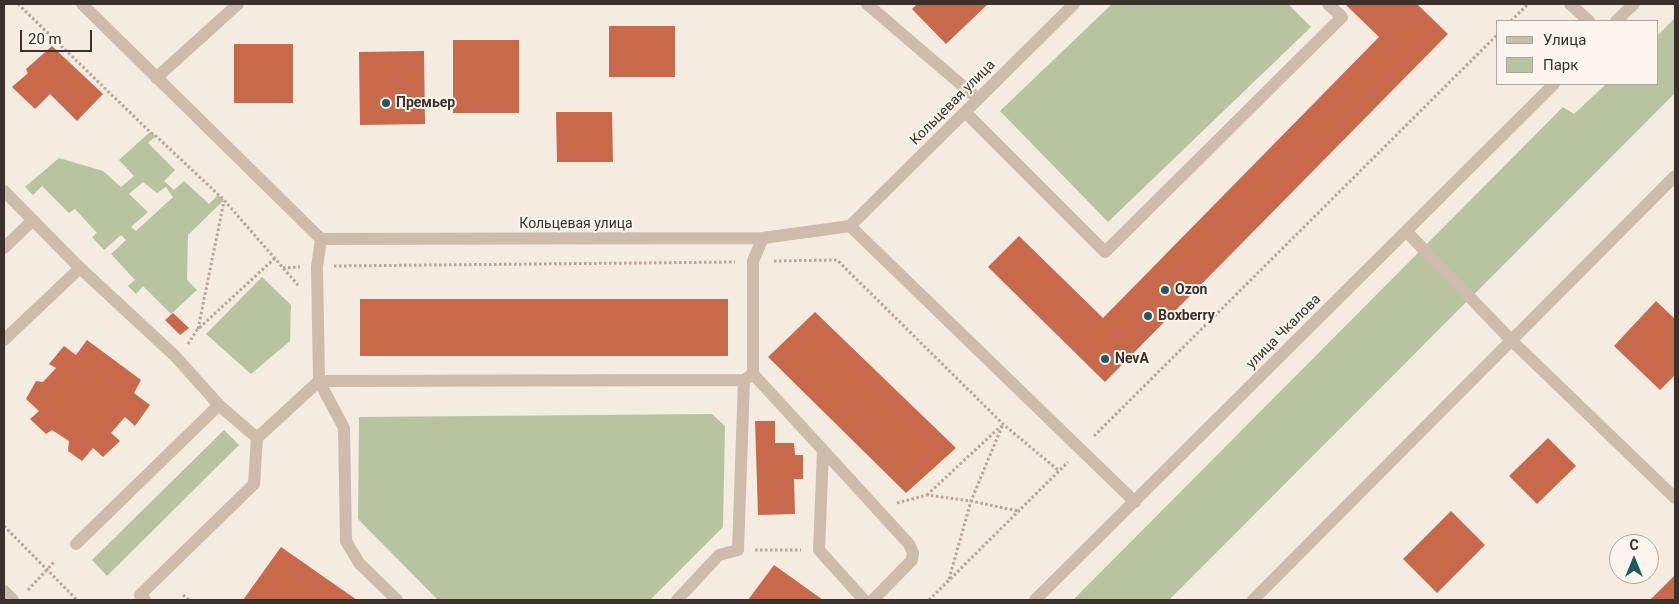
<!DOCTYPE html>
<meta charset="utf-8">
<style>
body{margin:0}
#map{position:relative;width:1679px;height:604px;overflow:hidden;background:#f4ebe1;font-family:Roboto,sans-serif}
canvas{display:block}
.frame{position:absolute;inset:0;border:5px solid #3b302b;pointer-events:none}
.legend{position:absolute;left:1496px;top:20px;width:162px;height:65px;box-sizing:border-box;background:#fbf5ee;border:1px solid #aea6a0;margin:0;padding:6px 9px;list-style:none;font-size:15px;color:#3b302b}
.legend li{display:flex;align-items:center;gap:10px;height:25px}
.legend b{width:25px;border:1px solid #aea6a0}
.north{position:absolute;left:1609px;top:534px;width:50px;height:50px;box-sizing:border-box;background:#fbf5ee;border:1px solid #aea6a0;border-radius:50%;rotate:0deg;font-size:14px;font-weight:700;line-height:20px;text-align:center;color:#3b302b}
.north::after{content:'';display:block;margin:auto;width:18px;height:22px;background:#1f5a5e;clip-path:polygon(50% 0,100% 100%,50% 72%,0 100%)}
.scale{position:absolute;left:20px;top:30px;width:72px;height:22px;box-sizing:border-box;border:2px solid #3b302b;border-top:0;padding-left:6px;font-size:15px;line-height:18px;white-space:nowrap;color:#3b302b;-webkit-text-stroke:4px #fbf5ee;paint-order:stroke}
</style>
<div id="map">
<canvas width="1679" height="604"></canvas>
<div class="frame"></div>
<ul class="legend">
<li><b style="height:6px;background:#cdbbac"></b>Улица</li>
<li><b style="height:14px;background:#b8c4a0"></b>Парк</li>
</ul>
<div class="north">С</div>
<div class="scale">20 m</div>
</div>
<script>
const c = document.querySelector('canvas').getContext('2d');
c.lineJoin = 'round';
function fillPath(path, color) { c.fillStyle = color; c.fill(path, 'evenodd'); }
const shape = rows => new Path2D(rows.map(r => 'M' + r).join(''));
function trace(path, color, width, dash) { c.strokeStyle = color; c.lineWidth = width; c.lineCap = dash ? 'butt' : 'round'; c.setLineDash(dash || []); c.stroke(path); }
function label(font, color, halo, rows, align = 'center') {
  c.font = font + ' Roboto,sans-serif'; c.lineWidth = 4; c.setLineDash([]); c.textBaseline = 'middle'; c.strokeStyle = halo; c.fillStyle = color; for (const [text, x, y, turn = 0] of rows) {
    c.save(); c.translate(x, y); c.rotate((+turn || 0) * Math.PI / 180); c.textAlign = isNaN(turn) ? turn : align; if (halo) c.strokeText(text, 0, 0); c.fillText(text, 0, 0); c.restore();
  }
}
fillPath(shape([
 [1112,4,1288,4,1311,27,1108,222,1000,111],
 [1675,18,1675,93,1169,600,1073,600,1563,107,1574,114,1606,84,1658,84,1658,35],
 [150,132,156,136,148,143,175,170,164,181,174,190,184,181,209,204,218,195,224,200,188,235,187,280,197,290,171,314,143,286,136,294,128,286,135,280,111,254,126,240,121,235,104,250,92,237,97,233,75,209,69,213,42,186,33,195,25,187,59,158,103,171,121,187,134,176,119,160],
 [143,182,157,193,166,187,173,197,136,231,131,227,148,212,129,194],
 [262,277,291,305,290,341,251,374,206,334],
 [712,414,725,426,723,527,650,600,438,600,358,519,359,417],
 [224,430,239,445,107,576,92,560]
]), '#b8c4a0');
fillPath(shape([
 [917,4,988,4,946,44,912,9],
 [1345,4,1417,4,1448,34,1105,382,988,267,1019,236,1103,318,1379,37],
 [609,26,675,26,675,77,609,77],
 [453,40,519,40,519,113,453,113],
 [234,44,293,44,293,103,234,103],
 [52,46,103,94,77,121,50,94,35,109,12,87,28,73,26,69],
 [424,51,425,124,360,125,359,52],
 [556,112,612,112,613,162,557,162],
 [360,299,728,299,728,356,360,356],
 [1656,301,1675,319,1675,375,1660,390,1614,346],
 [815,312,956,448,906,493,768,357],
 [173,313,189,328,180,335,165,320],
 [87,340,141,380,134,393,150,405,135,426,125,417,111,433,120,441,103,457,93,448,82,461,68,451,69,441,52,430,46,434,30,419,39,411,26,399,36,381,43,382,56,368,49,364,64,346,76,355],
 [755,421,775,421,775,443,794,443,795,455,803,455,803,479,794,479,795,514,758,515],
 [1548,438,1576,466,1537,504,1509,476],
 [1451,511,1485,545,1437,593,1403,559],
 [281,547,357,600,243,600],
 [774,565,823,600,748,600],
 [1675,575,1675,600,1650,600]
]), '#c8694b');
trace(shape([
 [18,4,150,132,156,136,224,200,298,285],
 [1511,21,1528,4],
 [774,261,837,260,1003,424,1059,471],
 [334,266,735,262],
 [283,268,300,267],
 [198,329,224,201],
 [188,344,197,330,275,258],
 [1094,436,1498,34],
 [927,495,1001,426],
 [897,503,927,495,971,501,1018,511],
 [4,526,77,600],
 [755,550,801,550],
 [949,579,971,501,1003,424],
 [28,590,55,561],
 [183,595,189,600],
 [929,600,1068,462]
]), '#b9a596', 3, [2.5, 2.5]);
trace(shape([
 [82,4,321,239,763,238,850,226,1074,4],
 [867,4,978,99],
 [1570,4,1589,21],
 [1616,21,1634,4],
 [156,78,238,4],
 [965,112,1105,252,1342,17,1328,4],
 [4,191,80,268,175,356,219,405,257,438,319,381,344,428,346,541,359,563,397,600],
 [850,226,1135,502],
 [1406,231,1512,341,1675,498],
 [321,239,317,267,319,381,744,380,753,374,753,261,763,238],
 [4,248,33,220],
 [4,340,80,268],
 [753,374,823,450,819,550,864,600],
 [823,450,909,544,913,553,912,560,873,600],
 [76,544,219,405],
 [4,591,13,600],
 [145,600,140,595,254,484,257,438],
 [677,600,719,555,738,550,744,380],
 [1035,600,1554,84],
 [1253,600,1675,176]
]), '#cdbbac', 12);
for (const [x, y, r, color] of [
 [386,103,5,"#1f5a5e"],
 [1165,290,5,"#1f5a5e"],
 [1148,316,5,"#1f5a5e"],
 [1105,359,5,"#1f5a5e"]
]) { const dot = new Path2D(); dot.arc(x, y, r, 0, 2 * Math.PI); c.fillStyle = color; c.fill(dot); trace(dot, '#fbf5ee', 2); }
label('bold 14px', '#3b302b', '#fbf5ee', [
 ["Премьер",396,103],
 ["Ozon",1175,290],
 ["Boxberry",1158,316],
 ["NevA",1115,359]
], 'left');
label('14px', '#3b302b', '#fbf5ee', [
 ["Кольцевая улица",953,103,-45],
 ["Кольцевая улица",576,224],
 ["улица Чкалова",1284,332,-45]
]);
</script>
